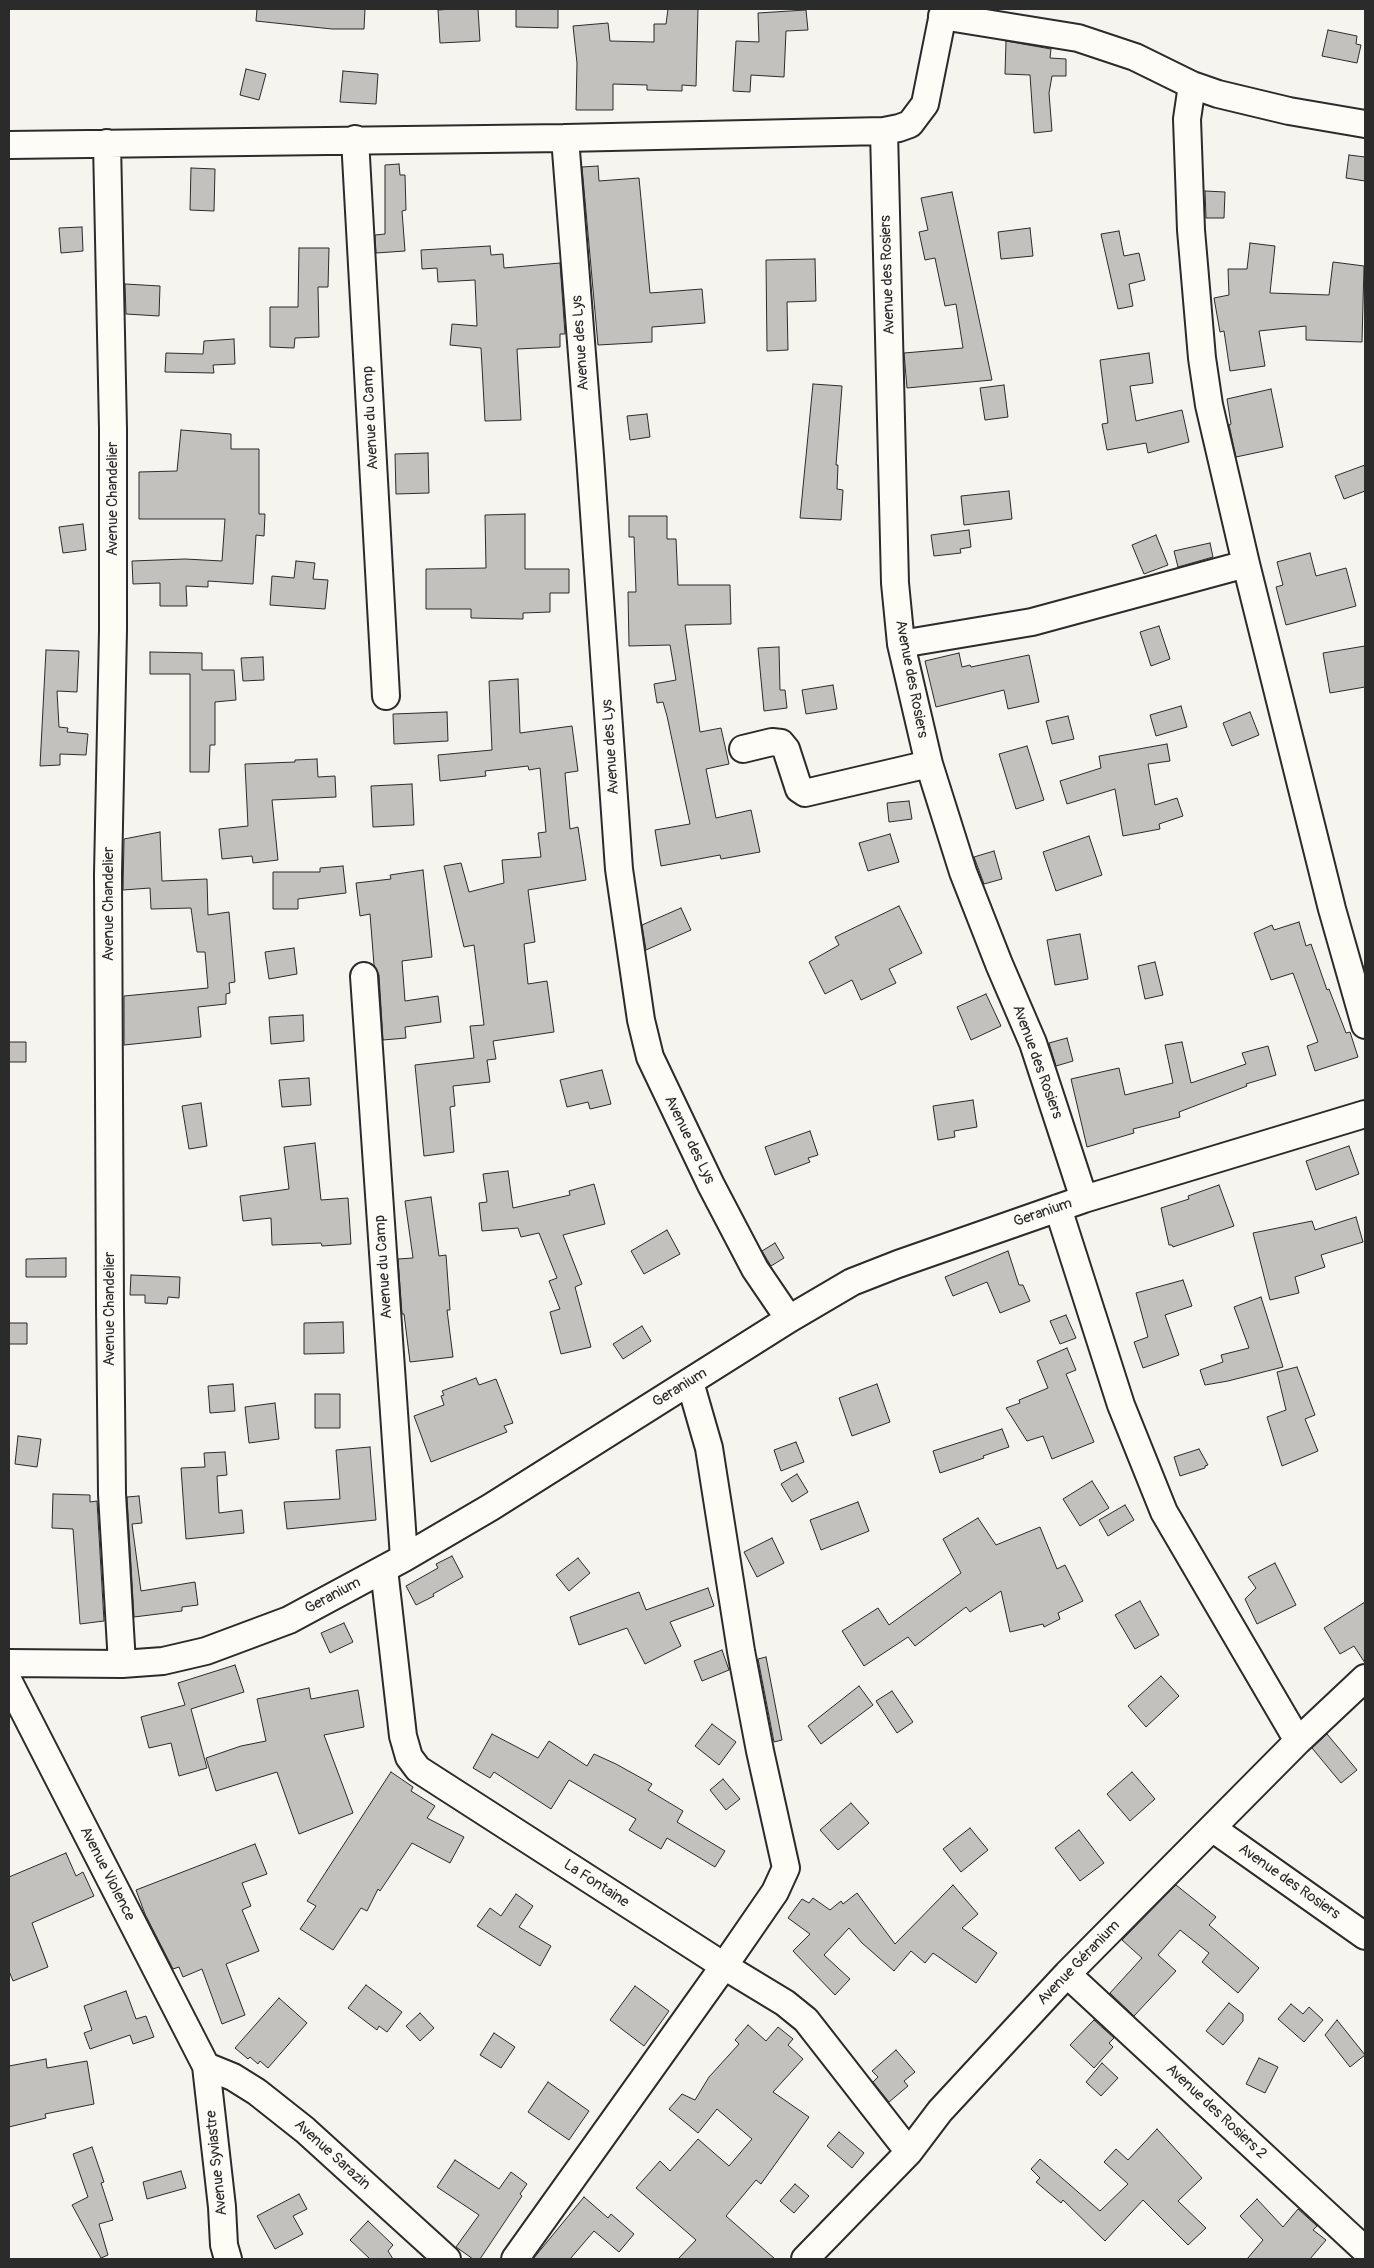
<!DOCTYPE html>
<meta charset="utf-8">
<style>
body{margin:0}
#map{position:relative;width:1374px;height:2268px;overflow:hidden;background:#f5f4ef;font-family:Pangolin,sans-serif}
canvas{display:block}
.frame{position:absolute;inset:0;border:10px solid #2b2b2b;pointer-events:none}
</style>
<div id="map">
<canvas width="1374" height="2268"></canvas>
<div class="frame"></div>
</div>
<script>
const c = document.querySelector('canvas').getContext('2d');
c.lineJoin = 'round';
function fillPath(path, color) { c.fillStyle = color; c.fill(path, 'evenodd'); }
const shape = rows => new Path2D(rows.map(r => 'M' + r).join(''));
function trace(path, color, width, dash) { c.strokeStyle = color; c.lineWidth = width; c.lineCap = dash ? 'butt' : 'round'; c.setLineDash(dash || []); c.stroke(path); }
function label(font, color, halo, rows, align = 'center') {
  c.font = font + ' Pangolin,sans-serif'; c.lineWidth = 4.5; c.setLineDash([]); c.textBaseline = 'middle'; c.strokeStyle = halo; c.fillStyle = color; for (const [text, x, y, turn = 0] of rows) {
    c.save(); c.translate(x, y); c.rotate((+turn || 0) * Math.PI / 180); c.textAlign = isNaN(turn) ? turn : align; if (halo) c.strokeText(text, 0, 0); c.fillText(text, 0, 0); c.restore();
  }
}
const building = shape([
 [257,9,365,9,364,29,332,29,256,21,257,9],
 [453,9,478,9,480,41,440,43,438,10,453,9],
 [516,9,558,9,558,28,516,27,516,9],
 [668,9,698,9,696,86,682,85,682,91,647,90,647,85,613,84,613,110,576,110,577,63,573,26,608,23,610,41,654,42,654,24,666,24,668,9],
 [806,10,808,30,786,31,784,77,751,75,750,92,733,91,736,41,759,42,758,13,806,10],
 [1328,30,1357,36,1356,44,1361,45,1357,63,1322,56,1328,30],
 [1006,41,1051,49,1050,58,1066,59,1066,76,1052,76,1049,93,1052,131,1034,133,1030,75,1005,74,1006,41],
 [246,69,266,74,259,100,240,95,246,69],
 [343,71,378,74,376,104,340,102,343,71],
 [1349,155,1365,157,1365,181,1346,178,1349,155],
 [399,164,400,175,405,175,406,210,402,211,405,251,376,253,375,235,385,234,385,165,399,164],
 [598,166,599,181,639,178,650,293,702,289,705,323,652,327,652,342,598,345,582,167,598,166],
 [191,168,215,169,214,211,190,210,191,168],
 [1205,191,1225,192,1224,218,1206,218,1205,191],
 [952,192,992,380,907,388,904,353,963,348,956,304,945,306,935,258,925,260,919,232,928,230,921,198,952,192],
 [82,227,83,251,61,253,59,228,82,227],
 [1030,228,1033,256,1001,259,998,232,1030,228],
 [1119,231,1124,256,1139,253,1145,280,1129,284,1133,306,1118,309,1101,234,1119,231],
 [1250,243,1275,246,1270,293,1329,295,1333,262,1364,266,1362,342,1306,340,1306,326,1259,331,1265,366,1230,371,1224,331,1220,332,1214,298,1229,295,1228,269,1247,269,1250,243],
 [490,246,491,255,503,254,504,268,560,263,565,334,560,334,560,347,517,349,521,420,485,421,481,348,450,345,452,324,477,326,475,280,438,282,437,268,422,269,421,250,490,246],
 [299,248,329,248,328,287,318,287,319,337,295,338,294,348,270,347,270,307,298,307,299,248],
 [815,259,816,301,787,302,788,350,767,351,766,260,815,259],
 [125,284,160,286,159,316,126,314,125,284],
 [234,339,235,364,213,365,214,373,165,372,166,353,203,354,204,341,234,339],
 [1149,353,1153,383,1130,386,1136,421,1182,410,1189,442,1148,453,1146,443,1107,450,1102,424,1108,423,1100,360,1149,353],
 [813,384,842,386,836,465,838,465,837,489,843,490,841,520,800,518,813,384],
 [1004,385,1008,417,985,420,980,388,1004,385],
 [1271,389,1283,447,1236,457,1229,425,1231,424,1227,399,1271,389],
 [647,414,650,437,630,440,627,416,647,414],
 [181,430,231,434,231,449,259,449,259,514,265,514,264,536,256,535,253,584,208,581,208,587,186,586,187,606,160,606,160,583,133,584,132,561,185,559,222,561,225,519,139,519,139,472,177,471,181,430],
 [428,453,429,493,396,494,395,454,428,453],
 [1365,465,1365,491,1344,499,1335,476,1365,465],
 [1009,491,1012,519,964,525,961,496,1009,491],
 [525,514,525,569,569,569,569,593,550,593,550,612,523,613,523,619,471,618,471,609,426,609,426,569,486,568,485,515,525,514],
 [629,516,667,516,667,539,676,539,678,585,730,585,731,624,685,625,700,732,721,728,729,764,706,769,716,818,751,810,760,852,721,859,720,855,661,866,655,830,690,824,667,716,663,702,657,703,654,684,676,680,670,645,629,646,628,592,636,592,634,537,629,537,629,516],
 [83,524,86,550,63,553,59,527,83,524],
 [969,530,971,547,960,549,961,553,934,556,931,535,969,530],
 [1156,535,1168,565,1144,574,1132,545,1156,535],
 [1210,543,1213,557,1178,567,1174,551,1210,543],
 [1310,553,1316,576,1346,568,1356,606,1286,625,1276,587,1283,585,1277,562,1310,553],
 [296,561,315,563,313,579,328,580,325,609,270,605,272,576,294,578,296,561],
 [1159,626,1170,659,1151,666,1140,632,1159,626],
 [1365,646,1365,687,1330,693,1323,653,1365,646],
 [779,647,780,690,785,690,787,708,764,711,758,648,779,647],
 [46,650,79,651,77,692,57,691,59,727,68,728,67,732,88,734,86,755,60,754,60,765,40,766,46,650],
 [150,652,202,653,202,670,234,670,236,700,215,702,215,745,210,745,209,772,190,772,190,674,150,674,150,652],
 [959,653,962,667,970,665,971,667,1029,655,1039,702,1008,709,1004,690,936,707,925,661,959,653],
 [263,657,264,680,243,681,241,658,263,657],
 [518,679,520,733,572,726,578,771,565,773,570,829,578,827,586,880,528,890,535,942,524,944,528,984,547,981,554,1032,493,1041,496,1059,487,1060,490,1082,453,1086,455,1106,450,1107,454,1152,424,1156,415,1065,474,1058,470,1026,484,1025,474,945,464,947,444,866,461,863,469,892,504,883,502,860,541,857,538,833,546,832,540,768,529,770,528,766,485,771,486,776,440,781,438,755,492,750,489,681,518,679],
 [833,685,837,709,806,714,802,690,833,685],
 [1181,706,1187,727,1156,736,1150,715,1181,706],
 [447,712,448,741,394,744,393,714,447,712],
 [1250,712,1259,735,1232,746,1223,723,1250,712],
 [1068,716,1074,739,1052,744,1046,721,1068,716],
 [1167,744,1170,761,1148,764,1155,805,1177,798,1183,816,1159,824,1160,829,1123,836,1115,789,1067,804,1060,781,1101,768,1099,756,1167,744],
 [1027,746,1044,800,1016,809,999,754,1027,746],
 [317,759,318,777,335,776,336,797,272,800,278,860,253,863,252,856,222,859,219,829,248,826,245,764,295,762,295,760,317,759],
 [412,784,414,825,373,827,371,786,412,784],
 [909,801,912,819,889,822,887,803,909,801],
 [160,832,162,881,207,879,208,915,229,912,235,982,229,983,230,993,226,994,226,1004,198,1007,201,1037,124,1045,124,996,208,988,205,952,197,952,191,908,151,909,150,888,123,890,124,839,160,832],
 [890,834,899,862,868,871,859,843,890,834],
 [1089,836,1102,875,1056,891,1043,852,1089,836],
 [994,851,1002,879,984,884,974,857,994,851],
 [343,866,346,893,298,899,298,909,273,909,273,872,320,872,320,868,343,866],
 [423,870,432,957,402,961,405,1001,438,996,441,1022,405,1027,406,1038,383,1040,379,975,374,965,370,914,360,916,356,883,391,879,390,875,423,870],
 [899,906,922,953,889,969,896,983,861,1000,852,980,825,994,809,962,839,945,835,937,899,906],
 [681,908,691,930,646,950,642,925,681,908],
 [1299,922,1306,946,1311,944,1327,990,1329,989,1346,1033,1350,1032,1358,1057,1315,1071,1307,1046,1318,1042,1293,973,1271,980,1254,933,1272,925,1274,930,1299,922],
 [1080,934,1088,979,1055,985,1047,940,1080,934],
 [294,948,297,974,269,979,265,952,294,948],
 [1155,962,1163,995,1145,999,1138,966,1155,962],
 [986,994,1001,1026,971,1040,957,1007,986,994],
 [303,1015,304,1041,271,1044,269,1017,303,1015],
 [1067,1038,1073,1061,1056,1066,1049,1043,1067,1038],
 [9,1042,26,1042,26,1062,9,1062,9,1042],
 [1182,1042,1191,1083,1246,1064,1242,1053,1268,1046,1276,1075,1246,1084,1247,1086,1179,1112,1180,1117,1133,1129,1134,1133,1087,1147,1071,1079,1119,1068,1125,1095,1173,1083,1165,1045,1182,1042],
 [602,1070,611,1104,590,1109,588,1102,567,1107,560,1080,602,1070],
 [309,1078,311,1105,282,1107,279,1080,309,1078],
 [973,1100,977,1127,954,1131,955,1137,938,1140,933,1106,973,1100],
 [201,1103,207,1146,189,1149,182,1106,201,1103],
 [810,1131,818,1155,808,1158,810,1162,775,1175,765,1147,810,1131],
 [315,1143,321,1200,348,1198,351,1244,322,1246,321,1243,272,1245,271,1218,243,1221,240,1196,289,1189,284,1147,315,1143],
 [1349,1146,1359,1174,1316,1190,1306,1161,1349,1146],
 [508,1171,513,1208,570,1195,569,1191,594,1184,605,1224,563,1235,582,1284,575,1287,591,1347,561,1354,550,1312,560,1309,549,1281,557,1278,539,1233,521,1237,518,1228,482,1231,479,1203,487,1202,483,1174,508,1171],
 [1219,1185,1234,1226,1173,1247,1172,1245,1169,1245,1161,1208,1189,1199,1188,1196,1219,1185],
 [431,1197,439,1256,446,1255,450,1310,447,1310,453,1357,410,1362,404,1314,402,1314,398,1259,413,1258,405,1201,431,1197],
 [1356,1217,1363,1242,1321,1255,1325,1267,1295,1277,1299,1293,1270,1300,1253,1233,1312,1221,1315,1230,1356,1217],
 [667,1230,680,1254,644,1274,631,1251,667,1230],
 [775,1243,784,1258,771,1266,762,1251,775,1243],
 [1008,1251,1019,1285,1023,1285,1030,1301,1000,1313,987,1282,953,1296,945,1277,1008,1251],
 [66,1258,66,1277,26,1277,26,1259,66,1258],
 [131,1275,180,1277,179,1298,168,1297,167,1304,145,1303,145,1295,130,1295,131,1275],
 [1183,1280,1192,1306,1165,1315,1179,1355,1143,1368,1134,1342,1148,1337,1136,1293,1183,1280],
 [1261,1297,1283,1367,1228,1381,1205,1385,1200,1370,1223,1362,1221,1355,1249,1348,1234,1307,1261,1297],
 [1066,1315,1076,1338,1060,1344,1050,1321,1066,1315],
 [343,1322,344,1353,304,1354,304,1323,343,1322],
 [9,1323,27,1323,27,1344,9,1344,9,1323],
 [642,1326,651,1341,623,1359,613,1344,642,1326],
 [1067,1348,1076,1370,1066,1374,1094,1442,1052,1459,1043,1436,1027,1441,1006,1408,1020,1403,1019,1400,1048,1388,1037,1361,1067,1348],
 [1297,1367,1315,1415,1305,1419,1318,1451,1282,1466,1267,1417,1286,1410,1277,1372,1297,1367],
 [476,1378,479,1385,496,1379,513,1423,504,1426,507,1432,431,1462,414,1416,444,1405,441,1396,444,1395,442,1391,476,1378],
 [233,1384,235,1411,210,1413,208,1386,233,1384],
 [877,1384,890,1422,852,1436,839,1398,877,1384],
 [315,1394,340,1394,340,1428,315,1428,315,1394],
 [275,1403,279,1439,249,1443,245,1407,275,1403],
 [1002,1429,1009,1447,983,1456,984,1458,940,1473,933,1451,1002,1429],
 [18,1436,41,1439,37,1467,15,1464,18,1436],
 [796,1442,804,1462,781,1471,774,1450,796,1442],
 [370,1447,376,1520,287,1529,284,1502,340,1499,336,1450,370,1447],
 [1199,1449,1208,1465,1205,1466,1205,1468,1180,1476,1174,1457,1199,1449],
 [225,1452,227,1475,217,1476,219,1513,242,1510,244,1533,186,1539,181,1468,205,1467,204,1453,225,1452],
 [797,1474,808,1492,792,1502,781,1484,797,1474],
 [1092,1481,1109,1508,1080,1526,1063,1499,1092,1481],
 [53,1494,90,1495,90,1502,97,1501,104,1621,80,1624,73,1529,52,1528,53,1494],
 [139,1496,142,1523,132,1524,141,1591,195,1582,198,1605,182,1607,182,1611,134,1617,127,1497,139,1496],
 [858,1502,869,1531,821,1550,810,1520,858,1502],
 [1125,1505,1134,1520,1108,1536,1099,1520,1125,1505],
 [978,1518,996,1545,1040,1527,1057,1569,1065,1565,1083,1601,1058,1613,1060,1619,1044,1627,1043,1624,1010,1632,1001,1591,970,1612,966,1607,915,1646,908,1637,864,1666,842,1631,878,1608,889,1625,961,1573,943,1539,978,1518],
 [772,1538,784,1563,757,1577,744,1552,772,1538],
 [452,1556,463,1577,433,1594,434,1596,416,1605,406,1586,438,1568,436,1564,452,1556],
 [578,1558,590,1573,569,1591,556,1575,578,1558],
 [1275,1563,1296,1605,1257,1624,1245,1599,1256,1588,1248,1577,1275,1563],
 [708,1588,714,1606,670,1622,681,1646,645,1664,627,1628,579,1645,570,1617,639,1592,646,1610,708,1588],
 [1140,1601,1159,1635,1135,1649,1115,1615,1140,1601],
 [1365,1602,1365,1663,1354,1646,1340,1654,1324,1628,1365,1602],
 [344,1623,353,1642,330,1653,321,1633,344,1623],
 [722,1650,729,1670,702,1681,694,1661,722,1650],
 [766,1657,782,1740,774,1742,758,1659,766,1657],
 [235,1665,244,1692,191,1709,207,1768,179,1776,171,1743,149,1748,141,1717,185,1705,178,1683,235,1665],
 [1161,1676,1179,1696,1146,1727,1128,1706,1161,1676],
 [859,1686,873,1705,821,1744,808,1726,859,1686],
 [309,1688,311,1699,358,1690,364,1727,324,1735,353,1813,299,1834,277,1772,216,1791,206,1758,241,1746,266,1741,257,1699,309,1688],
 [892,1691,913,1722,897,1733,876,1701,892,1691],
 [712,1724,736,1742,719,1765,695,1746,712,1724],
 [492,1734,538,1758,549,1741,587,1766,594,1754,616,1764,652,1784,648,1790,683,1811,677,1822,725,1851,715,1867,667,1838,661,1849,629,1830,636,1819,569,1780,551,1809,494,1772,490,1778,473,1768,492,1734],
 [1327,1734,1357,1770,1341,1783,1312,1748,1327,1734],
 [391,1772,413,1787,411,1791,435,1806,427,1818,464,1837,450,1863,412,1843,380,1891,378,1889,367,1911,361,1908,333,1950,300,1929,316,1906,307,1901,391,1772],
 [1132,1772,1155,1799,1130,1821,1107,1794,1132,1772],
 [723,1779,740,1799,726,1810,710,1790,723,1779],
 [851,1803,869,1823,838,1850,820,1830,851,1803],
 [970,1828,988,1850,961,1872,943,1849,970,1828],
 [1079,1830,1104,1863,1080,1881,1055,1848,1079,1830],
 [255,1844,267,1874,242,1883,251,1906,242,1910,259,1951,226,1964,245,2015,222,2024,202,1969,183,1977,179,1967,173,1969,145,1914,136,1890,255,1844],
 [66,1853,76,1876,83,1872,94,1896,32,1923,48,1967,13,1981,9,1971,9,1877,66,1853],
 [953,1885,978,1914,962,1928,997,1953,976,1983,933,1953,925,1963,911,1951,894,1971,862,1943,849,1928,824,1955,850,1979,835,1995,793,1951,810,1934,788,1918,802,1899,809,1903,813,1898,830,1910,841,1901,843,1904,857,1893,895,1944,953,1885],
 [1176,1885,1216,1917,1209,1925,1259,1968,1238,1993,1202,1962,1209,1953,1180,1930,1158,1955,1176,1971,1134,2016,1110,1993,1142,1958,1122,1940,1176,1885],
 [516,1894,533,1906,519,1927,551,1946,540,1966,477,1926,490,1908,501,1916,516,1894],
 [366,1985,402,2012,387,2032,379,2026,377,2030,348,2008,366,1985],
 [635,1986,669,2011,644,2046,610,2020,635,1986],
 [126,1991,136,2019,146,2016,154,2037,133,2044,130,2035,90,2049,84,2033,92,2030,84,2006,126,1991],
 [279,1998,307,2023,268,2068,260,2061,258,2064,250,2057,248,2059,235,2048,279,1998],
 [1229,2003,1243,2014,1243,2021,1223,2045,1206,2031,1229,2003],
 [1291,2004,1303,2014,1309,2007,1323,2020,1304,2042,1278,2019,1291,2004],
 [420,2013,434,2028,420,2041,406,2026,420,2013],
 [1094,2020,1114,2038,1109,2043,1113,2047,1094,2068,1070,2045,1094,2020],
 [1337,2020,1365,2055,1350,2067,1325,2035,1337,2020],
 [748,2025,766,2041,778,2027,793,2039,788,2045,803,2059,773,2092,809,2117,761,2184,756,2180,726,2216,775,2259,678,2259,696,2240,636,2188,660,2161,670,2171,698,2139,729,2166,752,2139,717,2109,698,2133,669,2109,682,2094,695,2100,709,2077,739,2044,735,2040,748,2025],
 [494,2033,515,2047,501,2068,480,2055,494,2033],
 [896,2050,915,2072,904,2081,908,2086,889,2102,873,2082,878,2077,872,2071,896,2050],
 [1259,2058,1278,2067,1265,2093,1246,2084,1259,2058],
 [46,2059,47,2068,87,2061,94,2104,45,2114,46,2118,9,2127,9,2066,46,2059],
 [1102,2063,1118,2078,1101,2096,1086,2082,1102,2063],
 [548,2082,589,2111,569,2140,528,2112,548,2082],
 [1157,2129,1202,2178,1178,2201,1206,2228,1188,2245,1143,2200,1105,2241,1063,2200,1061,2203,1036,2182,1040,2178,1031,2169,1040,2159,1100,2211,1128,2184,1104,2162,1116,2149,1128,2160,1157,2129],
 [839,2132,864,2153,852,2168,827,2146,839,2132],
 [92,2147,104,2182,101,2183,113,2220,99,2224,108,2255,101,2258,72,2205,88,2197,73,2154,92,2147],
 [455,2160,499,2189,511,2172,527,2184,520,2194,522,2196,480,2259,473,2259,456,2247,479,2215,437,2187,455,2160],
 [181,2171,186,2188,147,2199,143,2182,181,2171],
 [795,2184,809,2196,794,2213,780,2201,795,2184],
 [299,2194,307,2209,293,2216,303,2234,275,2249,257,2216,299,2194],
 [584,2197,608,2218,611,2214,634,2234,619,2252,594,2231,570,2259,533,2259,584,2197],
 [1257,2199,1283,2227,1298,2209,1317,2226,1313,2230,1326,2240,1310,2259,1247,2259,1263,2240,1240,2216,1257,2199],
 [368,2221,393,2245,388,2251,393,2259,370,2259,350,2240,368,2221]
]);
fillPath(building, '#c2c1be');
trace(building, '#2b2b2b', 1);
const minor = shape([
 [942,16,1078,38,1135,57,1192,85,1218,94,1289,111,1365,124],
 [1192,85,1187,119,1191,230,1202,358,1209,405,1246,564,1332,909,1365,1025],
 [884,131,895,583,901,644,929,764,963,872,999,964,1033,1043,1084,1199],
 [565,138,590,456,619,869,641,1020,650,1057,711,1185,755,1269,789,1319],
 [355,139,386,696],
 [107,143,113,429,113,630,108,874,110,1307,112,1494,122,1664],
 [9,145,565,138,884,131,899,128,910,124,925,104,944,9],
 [901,644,1032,622,1246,564],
 [743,749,772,742,781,743,786,749,799,789,805,793,929,764],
 [364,976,404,1558],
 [1058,1208,1121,1405,1164,1512,1298,1741],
 [384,1569,403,1736,409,1757,418,1769,724,1966,785,2003,806,2020,909,2152],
 [9,1663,122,1664,163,1661,206,1651,289,1620,404,1558,491,1507,789,1319,852,1282,898,1264,1084,1199,1365,1114],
 [9,1682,206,2066,222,2207,224,2245,228,2259],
 [1212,1828,1365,1936],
 [1067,1974,1365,2250],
 [206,2066,233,2077,257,2092,305,2130,447,2259],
 [515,2259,724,1966,775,1892,786,1868,760,1751,741,1651,709,1448,690,1382],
 [805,2259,909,2152,940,2111,1067,1974,1298,1741,1365,1678]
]);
trace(minor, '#2b2b2b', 30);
trace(minor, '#fdfcf7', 26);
label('15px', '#2b2b2b', '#fdfcf7', [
 ["Avenue des Rosiers",888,275,-92],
 ["Avenue des Lys",581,343,-94],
 ["Avenue du Camp",371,418,-93],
 ["Avenue Chandelier",113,499,-90],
 ["Avenue des Rosiers",911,679,79],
 ["Avenue des Lys",611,747,-94],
 ["Avenue Chandelier",109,904,-90],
 ["Avenue des Rosiers",1037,1062,70],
 ["Avenue des Lys",689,1140,64],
 ["Geranium",1043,1213,-19],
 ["Avenue du Camp",384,1267,-94],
 ["Avenue Chandelier",110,1309,-90],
 ["Geranium",680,1388,-32],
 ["Geranium",333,1596,-28],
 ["Avenue Violence",107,1874,63],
 ["Avenue des Rosiers",1289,1882,35],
 ["La Fontaine",596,1884,33],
 ["Avenue Géranium",1079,1963,-46],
 ["Avenue des Rosiers 2",1216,2112,43],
 ["Avenue Sarazin",332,2155,42],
 ["Avenue Syviastre",217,2163,-96]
]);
</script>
